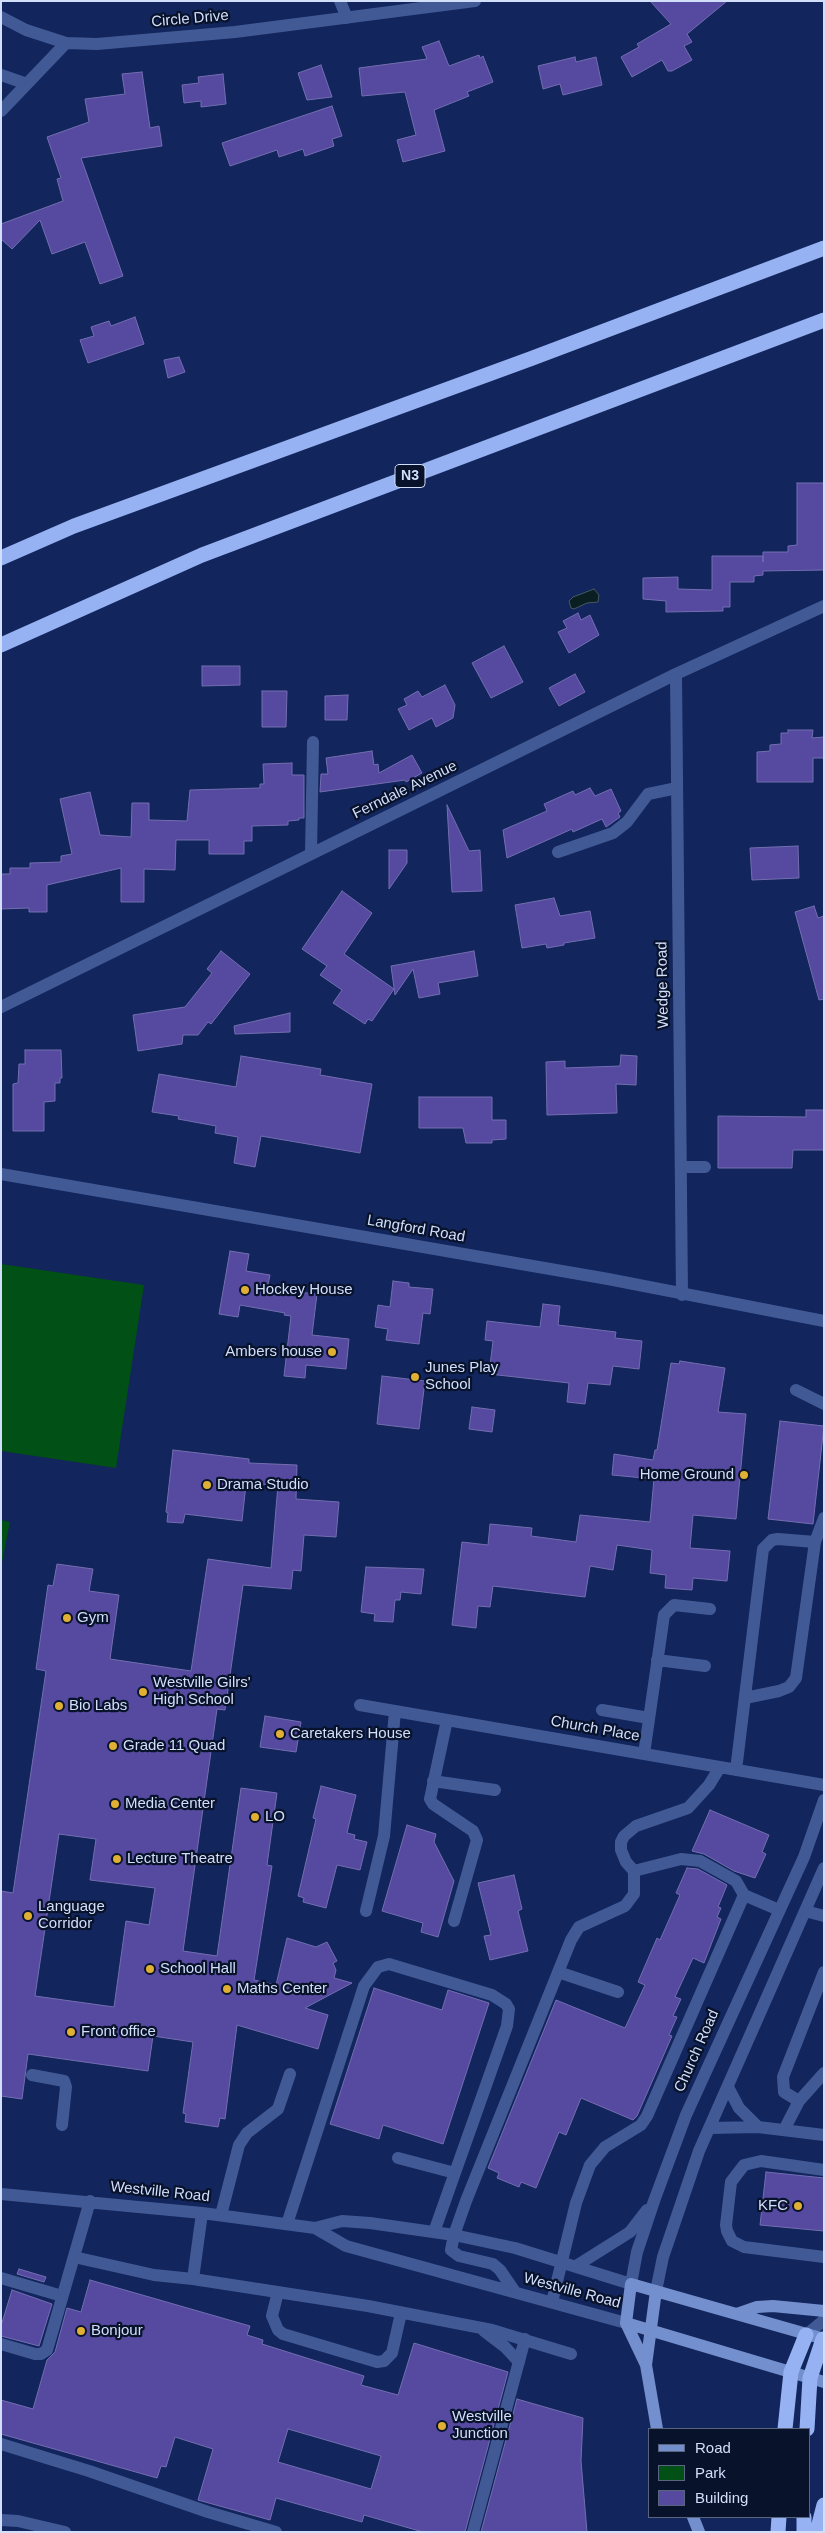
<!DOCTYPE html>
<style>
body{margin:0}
#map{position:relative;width:825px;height:2533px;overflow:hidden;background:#12255c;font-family:Helvetica,sans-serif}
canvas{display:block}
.frame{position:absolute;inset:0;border:2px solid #d2dffb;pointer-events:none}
.legend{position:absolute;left:648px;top:2428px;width:162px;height:90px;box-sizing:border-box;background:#08122a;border:1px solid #59647e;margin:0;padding:6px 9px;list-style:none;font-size:15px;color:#d2dffb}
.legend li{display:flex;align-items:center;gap:10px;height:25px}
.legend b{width:25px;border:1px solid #59647e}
</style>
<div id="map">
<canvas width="825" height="2533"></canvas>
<div class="frame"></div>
<ul class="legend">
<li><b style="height:6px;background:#748fcd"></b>Road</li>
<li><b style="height:14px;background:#015015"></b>Park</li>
<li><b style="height:14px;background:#554aa0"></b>Building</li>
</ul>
</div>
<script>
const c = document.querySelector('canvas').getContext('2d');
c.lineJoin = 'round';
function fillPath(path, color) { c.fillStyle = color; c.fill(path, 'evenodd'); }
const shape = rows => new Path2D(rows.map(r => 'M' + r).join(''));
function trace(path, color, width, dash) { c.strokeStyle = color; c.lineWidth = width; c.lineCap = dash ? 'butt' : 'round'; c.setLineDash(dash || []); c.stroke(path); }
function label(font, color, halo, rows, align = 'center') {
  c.font = font + ' Helvetica,sans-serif'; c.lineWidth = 4.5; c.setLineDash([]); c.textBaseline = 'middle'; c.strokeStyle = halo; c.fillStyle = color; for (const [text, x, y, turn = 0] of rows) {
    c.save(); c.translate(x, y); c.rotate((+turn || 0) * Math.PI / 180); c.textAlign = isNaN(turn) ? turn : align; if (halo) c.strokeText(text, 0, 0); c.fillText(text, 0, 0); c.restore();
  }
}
fillPath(shape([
 [1,1264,144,1285,116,1468,1,1451],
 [1,1520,10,1522,1,1567]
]), '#015015');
const water = shape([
 [594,589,599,595,598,602,587,603,574,609,571,608,569,601,573,597,594,589]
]);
fillPath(water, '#0a1f22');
trace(water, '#465963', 1);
const building = shape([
 [650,1,727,1,687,34,692,42,684,46,692,60,672,71,668,71,662,60,632,77,621,57,639,47,637,44,671,24,650,1],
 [439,41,449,66,479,55,480,58,483,56,493,82,467,92,469,96,434,110,445,151,403,162,397,140,416,135,405,92,362,96,359,68,427,59,422,47,439,41],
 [575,57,576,62,596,57,602,85,563,95,560,84,543,89,538,66,575,57],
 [321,65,332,97,307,100,298,73,321,65],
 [142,72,150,128,159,126,162,146,81,158,123,276,100,284,85,242,52,254,40,220,12,249,1,239,1,224,63,201,57,179,61,178,47,137,89,122,85,99,125,94,122,74,142,72],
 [223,74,226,104,201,107,201,101,184,103,182,85,199,83,198,77,223,74],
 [332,106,342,136,332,139,334,146,305,156,303,149,279,157,277,150,230,166,222,143,332,106],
 [135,317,144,344,88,363,80,340,94,336,91,327,109,321,111,326,135,317],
 [179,357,185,372,168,378,164,360,179,357],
 [797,483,824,483,824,570,763,571,763,575,754,576,754,582,730,582,730,607,723,607,723,611,666,612,666,601,643,599,643,578,678,577,678,589,712,590,712,556,763,556,763,562,763,552,788,552,788,546,797,545,797,483],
 [578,613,581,620,590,615,599,635,569,653,558,632,567,628,563,621,578,613],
 [504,646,523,682,491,698,472,663,504,646],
 [202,666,240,666,240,685,202,686,202,666],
 [575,674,585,692,559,706,549,688,575,674],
 [445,685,455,705,453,718,436,727,432,718,409,730,398,709,407,705,404,699,418,691,422,697,445,685],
 [262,691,287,691,286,727,262,727,262,691],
 [348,695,347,720,325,720,325,696,348,695],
 [788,730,813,730,812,738,824,737,824,758,813,758,813,782,757,782,757,752,770,751,770,745,781,744,781,733,788,733,788,730],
 [372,751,374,765,378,764,379,773,412,755,422,773,406,782,405,780,320,792,321,774,328,774,326,758,372,751],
 [292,763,292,775,304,775,304,818,299,818,299,820,288,821,288,825,252,826,252,841,244,841,244,854,209,854,209,840,176,840,175,870,144,869,144,902,121,902,121,868,47,885,47,912,29,912,29,908,1,909,1,874,10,874,10,868,30,868,30,863,61,862,61,856,72,854,60,799,90,792,100,835,131,837,132,803,149,803,149,820,187,821,190,790,260,788,260,784,264,784,263,764,292,763],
 [590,788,595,796,611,789,621,811,618,813,620,817,606,827,602,819,573,832,572,829,507,858,503,830,547,811,544,804,573,791,575,795,590,788],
 [447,805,469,851,480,850,482,891,452,892,447,805],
 [798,846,799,878,752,880,750,848,798,846],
 [389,850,407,850,407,863,389,889,389,850],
 [342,891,372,913,344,954,394,989,372,1021,368,1019,365,1024,333,1003,342,990,320,975,327,966,302,949,342,891],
 [554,898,560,916,590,911,595,938,564,943,564,945,547,948,546,944,522,948,515,905,554,898],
 [814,906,818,918,824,916,824,999,819,1000,795,912,814,906],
 [221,951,250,974,211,1024,208,1022,198,1035,183,1035,182,1044,138,1051,133,1015,185,1007,212,973,207,969,221,951],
 [474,951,478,976,438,983,440,994,419,998,413,969,395,995,391,966,474,951],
 [290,1013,290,1032,235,1034,234,1026,290,1013],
 [25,1050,61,1050,62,1078,60,1078,60,1083,55,1083,55,1101,44,1102,44,1131,13,1131,13,1084,18,1083,19,1064,25,1064,25,1050],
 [621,1055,637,1056,636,1085,616,1084,617,1113,547,1115,546,1062,565,1061,565,1068,620,1066,621,1055],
 [241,1056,321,1069,320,1075,372,1084,360,1153,261,1136,255,1167,234,1163,238,1137,215,1133,216,1126,178,1119,179,1116,152,1112,159,1074,236,1087,241,1056],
 [419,1097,492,1097,492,1120,506,1120,506,1139,492,1140,492,1143,466,1143,463,1128,419,1128,419,1097],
 [806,1110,824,1110,824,1150,793,1150,792,1168,718,1168,718,1116,806,1117,806,1110],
 [230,1251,249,1254,246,1271,270,1275,267,1289,317,1294,312,1335,349,1339,346,1369,306,1365,305,1378,284,1376,291,1316,284,1315,285,1313,240,1305,238,1317,219,1314,230,1251],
 [393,1281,409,1283,409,1287,433,1289,430,1314,423,1313,419,1344,386,1340,388,1329,375,1327,378,1305,390,1307,393,1281],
 [543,1304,560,1306,558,1325,616,1332,615,1338,642,1341,639,1369,613,1366,610,1385,588,1383,585,1404,567,1402,569,1383,489,1374,493,1341,485,1340,487,1321,540,1327,543,1304],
 [680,1361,725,1368,718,1412,746,1414,736,1519,693,1515,690,1548,730,1551,727,1581,693,1578,692,1590,665,1588,666,1575,650,1573,652,1550,617,1545,613,1570,590,1566,585,1597,493,1586,490,1607,478,1606,476,1628,452,1625,462,1542,488,1545,490,1524,532,1528,531,1536,576,1542,580,1515,650,1522,654,1479,612,1475,614,1454,653,1460,655,1450,657,1450,671,1363,679,1364,680,1361],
 [382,1376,425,1381,419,1429,377,1424,382,1376],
 [472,1407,495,1410,492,1432,469,1429,472,1407],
 [780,1421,824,1426,813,1524,768,1519,780,1421],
 [173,1450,249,1459,249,1463,297,1465,296,1499,339,1502,336,1537,304,1535,301,1571,293,1570,291,1589,243,1585,225,1710,217,1709,183,1951,217,1956,241,1788,277,1793,267,1865,272,1866,254,1980,276,1985,287,1938,316,1947,327,1942,337,1961,333,1963,336,1970,334,1978,352,1983,305,2008,328,2015,318,2049,237,2025,225,2119,220,2118,218,2127,185,2122,186,2114,183,2113,193,2042,153,2036,148,2071,28,2054,22,2099,1,2096,1,1891,13,1893,46,1671,36,1669,48,1585,53,1586,57,1564,93,1569,89,1591,119,1595,110,1659,191,1671,208,1559,271,1568,278,1485,246,1484,242,1521,185,1514,183,1523,167,1522,168,1513,166,1512,173,1450],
 [59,1834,96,1839,90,1880,155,1888,149,1925,126,1921,114,2007,35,1996,59,1834],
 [366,1567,424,1569,421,1594,401,1592,400,1600,395,1600,393,1622,374,1621,375,1614,361,1612,366,1567],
 [265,1716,301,1722,296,1752,260,1747,265,1716],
 [321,1786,356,1795,347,1833,355,1835,354,1839,367,1842,360,1870,337,1865,326,1908,303,1902,304,1898,298,1896,316,1819,313,1818,321,1786],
 [710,1810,769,1835,762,1852,766,1854,755,1878,734,1871,704,1854,692,1851,710,1810],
 [407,1825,436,1834,434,1842,454,1881,438,1937,421,1932,423,1923,382,1911,407,1825],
 [687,1868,698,1869,727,1885,718,1907,721,1908,717,1917,721,1919,704,1963,693,1958,675,1997,681,1999,673,2016,677,2017,669,2035,672,2036,637,2116,633,2120,581,2098,566,2135,559,2132,536,2188,521,2182,519,2187,497,2178,499,2173,488,2168,556,2000,625,2028,645,1985,638,1982,657,1938,660,1940,680,1895,676,1893,687,1868],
 [514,1875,522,1909,518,1911,528,1951,490,1960,484,1936,491,1935,478,1883,514,1875],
 [374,1988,442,2010,448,1990,489,2003,443,2144,383,2125,379,2139,330,2124,374,1988],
 [766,2172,824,2178,824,2231,760,2225,766,2172],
 [19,2269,46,2277,44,2282,17,2274,19,2269],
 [90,2280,250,2326,247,2335,263,2340,262,2344,364,2376,361,2385,398,2395,414,2343,508,2372,465,2532,423,2532,364,2515,362,2522,276,2498,270,2520,198,2500,213,2449,175,2437,166,2467,161,2466,157,2478,1,2434,1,2400,33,2409,47,2360,55,2352,67,2308,81,2312,90,2280],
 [288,2429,381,2456,371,2489,278,2462,288,2429],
 [12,2290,52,2304,39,2346,1,2336,1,2326,12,2290],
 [517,2399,583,2418,581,2461,587,2532,481,2532,517,2399]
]);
fillPath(building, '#554aa0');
trace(building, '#736eb1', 1);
trace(shape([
 [340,1,347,18],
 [1,17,26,30,66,43,97,44,235,32,475,1],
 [1,75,27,84],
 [1,111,66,43],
 [676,674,682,1295],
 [558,852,613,833,627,822,648,794,677,788],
 [311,854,313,742],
 [1,1007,676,674,824,606],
 [681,1167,705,1167],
 [1,1174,608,1279,824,1321],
 [796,1390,824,1404],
 [657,1660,705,1666],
 [745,1698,779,1691,789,1687,796,1678,815,1542,824,1518],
 [360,1705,824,1785],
 [602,1710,649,1718],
 [447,1720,430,1799,433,1804,473,1831,477,1840,454,1921],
 [644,1754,664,1615,674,1605,710,1609],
 [736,1770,763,1549,772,1540,778,1539,815,1542],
 [433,1781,495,1790],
 [634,1871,681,1859,700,1861,736,1881,744,1895,779,1910],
 [366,1911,384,1836,395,1711],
 [805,1911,824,1916],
 [558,1972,618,1992],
 [32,2075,64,2081,66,2087,62,2125],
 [728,2087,739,2108,758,2127],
 [799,2101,784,2092,783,2077,824,1972],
 [710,2128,758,2127,824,2135],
 [784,2130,799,2101,824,2073],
 [398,2158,455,2173],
 [824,2170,761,2161,744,2165,731,2182,726,2225,727,2231,732,2241,744,2247,824,2257],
 [1,2194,202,2213,315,2228,342,2221,370,2223,454,2235,515,2248,631,2284,637,2252,654,2201,686,2115,804,1857,824,1800],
 [202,2213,193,2279,368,2306,492,2330,571,2354],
 [221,2215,239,2145,247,2133,278,2109,290,2074],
 [287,2224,364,1986,378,1967,389,1964,492,1995,506,2004,509,2009,507,2026,434,2232],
 [315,2228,346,2246,626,2323],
 [74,2257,154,2275,193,2279],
 [576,2266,630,2232,647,2210],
 [1,2278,62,2296],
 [656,2291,663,2257,699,2151,824,1868],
 [278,2292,272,2316,278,2330,283,2334,377,2362,384,2361,392,2353,401,2313],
 [515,2292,500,2270,493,2264,459,2256,451,2250,454,2235,466,2201,571,1940,579,1927,625,1906,634,1894,634,1871,626,1862,621,1850,621,1842,624,1836,636,1826,688,1808,709,1785,720,1767],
 [552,2302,576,2203,590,2165,605,2147,641,2125,647,2116,744,1895],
 [484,2331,505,2347,519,2362],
 [806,2335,824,2320],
 [1,2344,35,2354,41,2354,47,2350,90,2201],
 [1,2444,89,2471,208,2512,276,2532],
 [1,2520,18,2521,65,2532],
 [473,2532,525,2339]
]), '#415a96', 12);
trace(shape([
 [656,2291,646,2365,657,2429],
 [737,2314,757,2307,773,2306,824,2311],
 [626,2323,631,2284,824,2339],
 [626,2323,824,2382],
 [626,2323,646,2365],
 [693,2517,699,2532]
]), '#748fcd', 12);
trace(shape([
 [1,558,74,526,530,359,824,248],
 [1,645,202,555,824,320],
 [785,2429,791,2372,806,2335],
 [807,2429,810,2378,823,2339],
 [804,2517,804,2532],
 [778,2532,779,2517],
 [817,2532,824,2505]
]), '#96b2f2', 15);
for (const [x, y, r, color] of [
 [245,1290,5,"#e0b034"],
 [332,1352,5,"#e0b034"],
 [415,1377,5,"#e0b034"],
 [744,1475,5,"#e0b034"],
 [207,1485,5,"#e0b034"],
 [67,1618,5,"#e0b034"],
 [143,1692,5,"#e0b034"],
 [59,1706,5,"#e0b034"],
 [280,1734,5,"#e0b034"],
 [113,1746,5,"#e0b034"],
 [115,1804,5,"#e0b034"],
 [255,1817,5,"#e0b034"],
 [117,1859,5,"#e0b034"],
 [28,1916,5,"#e0b034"],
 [150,1969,5,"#e0b034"],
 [227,1989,5,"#e0b034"],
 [71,2032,5,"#e0b034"],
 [798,2206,5,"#e0b034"],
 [81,2331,5,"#e0b034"],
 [442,2426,5,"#e0b034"]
]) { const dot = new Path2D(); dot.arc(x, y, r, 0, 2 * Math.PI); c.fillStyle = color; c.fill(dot); trace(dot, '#08122a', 2); }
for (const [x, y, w] of [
 [410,476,30]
]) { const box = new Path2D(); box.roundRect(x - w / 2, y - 11.5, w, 23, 4); c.fillStyle = '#08122a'; c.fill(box); trace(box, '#d2dffb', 1); }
label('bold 14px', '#d2dffb', null, [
 ["N3",410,476]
]);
label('15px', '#d2dffb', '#08122a', [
 ["Circle Drive",190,19,-5],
 ["Ferndale Avenue",405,790,-26],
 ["Wedge Road",663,985,-91],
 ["Langford Road",416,1229,10],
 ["Church Place",595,1729,10],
 ["Church Road",697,2051,-66],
 ["Westville Road",160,2192,6],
 ["Westville Road",572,2291,15]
]);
label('15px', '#d2dffb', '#08122a', [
 ["Hockey House",255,1290],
 ["Ambers house",322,1352,"right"],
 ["Junes Play",425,1368],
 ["School",425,1385],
 ["Home Ground",734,1475,"right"],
 ["Drama Studio",217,1485],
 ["Gym",77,1618],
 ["Westville Gilrs'",153,1683],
 ["High School",153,1700],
 ["Bio Labs",69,1706],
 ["Caretakers House",290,1734],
 ["Grade 11 Quad",123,1746],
 ["Media Center",125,1804],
 ["LO",265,1817],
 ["Lecture Theatre",127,1859],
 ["Language",38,1907],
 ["Corridor",38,1924],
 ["School Hall",160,1969],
 ["Maths Center",237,1989],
 ["Front office",81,2032],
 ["KFC",788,2206,"right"],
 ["Bonjour",91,2331],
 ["Westville",452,2417],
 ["Junction",452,2434]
], 'left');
</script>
